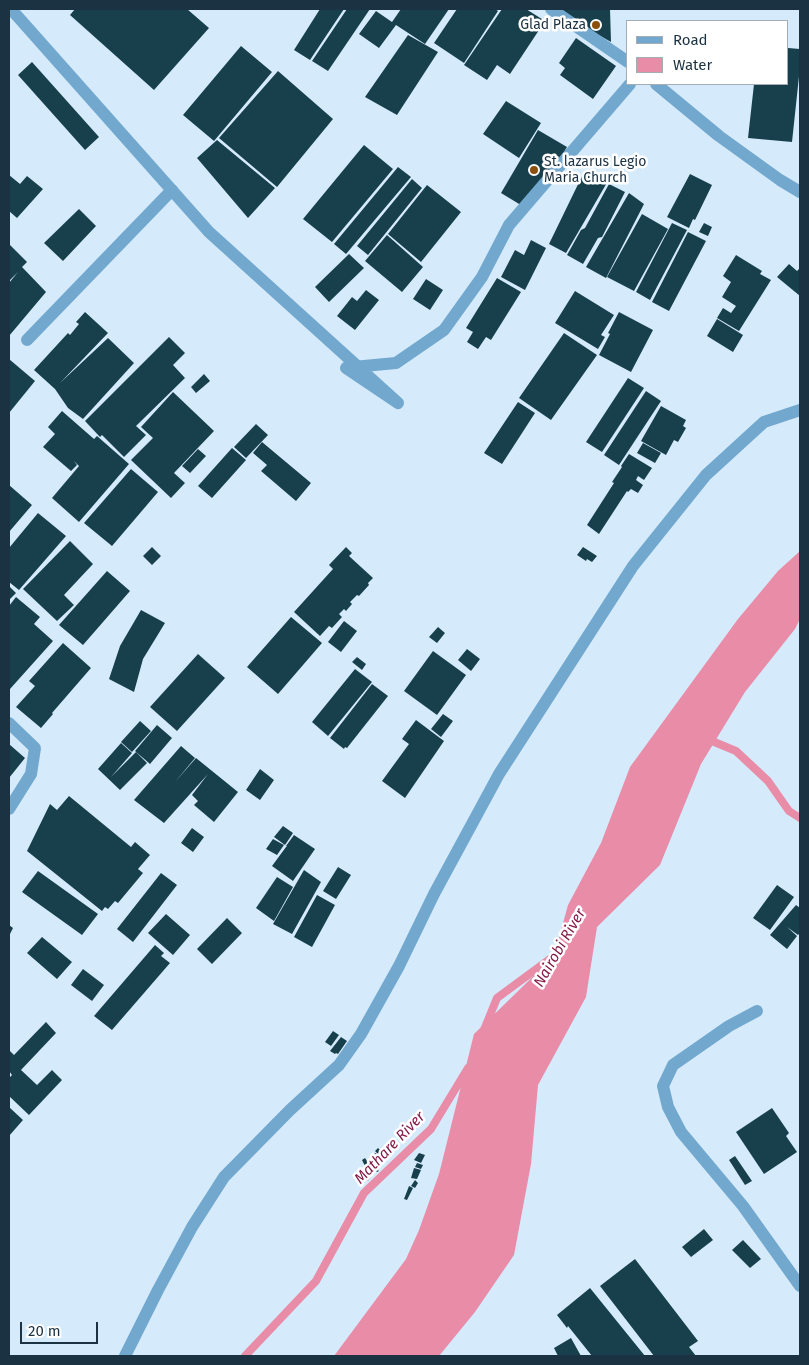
<!DOCTYPE html>
<style>
body{margin:0}
#map{position:relative;width:809px;height:1365px;overflow:hidden;background:#d5ebfc;font-family:"Fira Sans",sans-serif}
canvas{display:block}
.frame{position:absolute;inset:0;border:10px solid #1b3242;pointer-events:none}
.legend{position:absolute;left:626px;top:20px;width:162px;height:65px;box-sizing:border-box;background:#fff;border:1px solid #a4adb3;margin:0;padding:6px 9px;list-style:none;font-size:15px;color:#1b3242}
.legend li{display:flex;align-items:center;gap:10px;height:25px}
.legend b{width:25px;border:1px solid #a4adb3}
.scale{position:absolute;left:20px;top:1322px;width:78px;height:22px;box-sizing:border-box;border:2px solid #1b3242;border-top:0;padding-left:6px;font-size:15px;line-height:18px;white-space:nowrap;color:#1b3242;-webkit-text-stroke:4px #fff;paint-order:stroke}
</style>
<div id="map">
<canvas width="809" height="1365"></canvas>
<div class="frame"></div>
<ul class="legend">
<li><b style="height:6px;background:#73a8ce"></b>Road</li>
<li><b style="height:14px;background:#e88ca8"></b>Water</li>
</ul>
<div class="scale">20 m</div>
</div>
<script>
const c = document.querySelector('canvas').getContext('2d');
c.lineJoin = 'round';
function fillPath(path, color) { c.fillStyle = color; c.fill(path, 'evenodd'); }
const shape = rows => new Path2D(rows.map(r => 'M' + r).join(''));
function trace(path, color, width, dash) { c.strokeStyle = color; c.lineWidth = width; c.lineCap = dash ? 'butt' : 'round'; c.setLineDash(dash || []); c.stroke(path); }
function label(font, color, halo, rows, align = 'center') {
  c.font = font + ' "Fira Sans",sans-serif'; c.lineWidth = 5; c.setLineDash([]); c.textBaseline = 'middle'; c.strokeStyle = halo; c.fillStyle = color; for (const [text, x, y, turn = 0] of rows) {
    c.save(); c.translate(x, y); c.rotate((+turn || 0) * Math.PI / 180); c.textAlign = isNaN(turn) ? turn : align; if (halo) c.strokeText(text, 0, 0); c.fillText(text, 0, 0); c.restore();
  }
}
fillPath(shape([
 [800,551,800,619,795,629,745,692,701,764,660,865,597,927,586,997,538,1085,531,1164,514,1255,475,1312,439,1356,334,1356,406,1259,419,1230,439,1174,474,1034,554,956,568,905,601,843,630,767,738,619,778,571]
]), '#e88ca8');
trace(shape([
 [707,739,736,751,768,781,789,811,800,818],
 [484,1030,497,998,554,956,558,949],
 [245,1356,316,1281,364,1193,431,1129,468,1068]
]), '#e88ca8', 8);
fillPath(shape([
 [75,9,187,9,209,28,154,90,70,15],
 [320,9,344,9,310,60,294,50],
 [347,9,370,9,328,71,312,61],
 [401,9,449,9,425,44,396,25,379,48,359,34,376,11,392,22],
 [457,9,495,9,498,11,464,63,434,43],
 [502,9,526,9,545,21,510,74,497,65,487,80,464,65],
 [553,9,610,9,611,42],
 [408,35,438,52,397,115,365,97],
 [576,38,616,66,593,99,560,75,565,68,559,63],
 [241,46,272,72,214,141,183,115],
 [788,48,800,49,800,67,792,142,748,138,754,84,788,84],
 [32,62,99,137,85,150,18,75],
 [278,71,333,119,277,187,219,138],
 [506,101,541,123,519,158,483,134],
 [538,130,567,147,529,210,501,193],
 [217,140,275,188,248,218,197,158],
 [364,145,393,169,332,242,303,219],
 [398,167,411,177,346,254,334,244],
 [584,172,608,181,566,253,549,244],
 [690,174,712,185,695,220,693,219,689,228,667,217],
 [9,175,20,184,27,176,43,189,17,218,9,211],
 [412,179,422,188,368,255,357,246],
 [609,184,625,192,602,237,598,238,583,264,567,255,581,230,585,228],
 [427,185,461,212,421,262,388,234],
 [629,193,644,204,606,278,586,267],
 [79,209,96,226,63,261,44,243],
 [642,214,668,229,634,291,607,277],
 [672,223,687,230,650,300,636,292],
 [704,223,712,227,708,236,699,232],
 [688,232,706,241,669,311,652,302],
 [387,235,423,267,402,292,365,261],
 [531,240,546,248,525,290,501,277,515,250,524,255],
 [9,244,27,262,22,267,46,292,9,336,9,283,18,272,9,281],
 [349,254,364,268,329,302,315,287],
 [736,255,762,271,760,274,771,280,739,331,717,318,723,308,731,313,736,306,722,297,731,282,723,276],
 [789,264,797,271,800,268,800,296,777,277],
 [497,278,521,292,491,340,486,337,478,349,467,342,473,332,466,328],
 [426,279,443,290,430,310,413,299],
 [366,290,379,300,355,330,337,316,352,297,357,301],
 [575,291,614,315,601,335,605,337,598,349,555,323],
 [85,312,108,333,60,383,108,338,134,363,83,419,68,408,55,389,34,370,68,333,70,335,79,324,76,322],
 [619,312,653,330,631,372,599,355,610,334,608,333],
 [717,319,743,335,733,352,707,336],
 [564,333,597,355,551,420,519,398],
 [169,337,185,353,173,365,185,378,136,426,146,435,124,457,102,435,100,437,85,421],
 [9,359,35,381,9,413],
 [204,374,210,381,196,393,191,387],
 [628,378,644,388,602,452,586,442],
 [646,391,661,401,619,465,604,455],
 [173,392,214,431,174,473,185,483,171,498,131,460,153,438,141,427],
 [518,402,535,413,502,464,484,453],
 [661,406,686,420,683,426,686,428,678,442,674,440,666,455,641,441],
 [62,411,94,439,97,436,129,464,79,522,52,498,79,466,74,461,77,465,71,471,43,447,55,434,48,427],
 [256,424,268,435,246,458,234,447],
 [262,442,311,483,296,501,261,471,267,465,253,453],
 [643,443,661,453,655,463,637,453],
 [232,448,246,460,212,498,198,486],
 [198,449,206,456,190,473,182,466],
 [629,454,652,468,644,480,638,476,636,480,643,485,638,493,631,489,628,492,627,491,599,534,587,525,614,483,612,482,622,467,621,466],
 [131,469,158,492,112,546,84,523],
 [9,485,32,505,9,532],
 [38,513,66,536,19,590,9,582,9,548],
 [70,541,93,564,64,595,74,605,57,621,23,589],
 [152,547,161,556,152,565,143,556],
 [346,547,352,553,349,556,373,578,368,583,369,585,359,596,357,595,350,602,352,604,346,611,344,609,339,614,342,617,332,628,329,626,320,636,294,612,333,569,329,565],
 [583,547,597,556,592,562,587,559,586,561,577,555],
 [107,571,130,591,83,645,59,625],
 [9,586,16,593,9,600],
 [16,597,40,617,34,624,53,641,10,689,9,606],
 [141,610,165,623,143,659,134,692,109,679,120,646],
 [291,617,322,643,278,694,247,667],
 [344,621,357,631,341,652,328,642],
 [438,627,445,633,437,643,429,637],
 [63,643,91,668,52,713,53,714,41,728,16,707,35,686,29,681],
 [467,649,480,659,471,671,458,660],
 [433,651,466,675,437,715,404,691],
 [198,654,225,678,177,731,150,707],
 [357,657,366,664,362,670,352,662],
 [355,669,372,682,328,736,312,722],
 [372,684,388,696,347,748,345,747,344,749,330,738],
 [443,714,453,721,441,737,431,729],
 [416,720,444,741,405,798,382,781,409,744,402,739],
 [140,721,151,731,132,752,121,742],
 [157,725,172,738,150,764,135,751],
 [121,743,132,753,111,777,136,752,147,763,120,790,98,769],
 [9,744,25,758,9,778],
 [181,746,195,758,175,782,196,758,238,792,214,822,194,805,198,801,192,795,208,774,164,823,134,800],
 [260,769,274,780,260,800,246,790],
 [69,796,131,847,135,842,150,855,138,869,143,873,118,903,115,901,108,909,105,907,102,911,27,851,50,804,57,810],
 [283,826,293,833,285,845,274,837],
 [192,828,204,837,193,852,181,843],
 [294,835,315,849,293,881,272,866,286,847,287,847,286,846],
 [273,839,284,845,277,855,266,849],
 [338,867,351,875,336,899,323,891],
 [304,870,321,882,292,934,273,924],
 [38,871,98,914,82,935,22,892],
 [161,873,177,885,133,942,117,929],
 [277,877,293,887,274,921,256,908],
 [777,885,794,897,770,930,753,918],
 [317,895,335,905,312,947,294,937],
 [796,905,800,908,800,933,798,935,787,927,797,936,787,949,770,935],
 [166,914,190,935,173,955,148,933],
 [227,918,242,933,212,964,197,949],
 [9,925,13,928,9,936],
 [42,937,72,962,57,979,27,953],
 [155,945,164,953,161,956,170,963,112,1030,94,1016],
 [83,969,104,985,92,1001,71,985],
 [46,1022,56,1033,21,1070,37,1085,52,1070,62,1080,29,1115,9,1096,9,1078,12,1075,9,1071,9,1050,14,1055],
 [333,1031,339,1035,331,1046,325,1042],
 [341,1037,347,1041,338,1054,336,1053,335,1054,330,1051],
 [9,1107,23,1120,9,1136],
 [772,1108,789,1133,786,1136,797,1152,764,1174,736,1132],
 [378,1148,383,1153,380,1156,375,1151],
 [375,1153,379,1155,375,1161,372,1159],
 [419,1153,425,1155,421,1163,414,1160],
 [735,1156,752,1181,745,1185,729,1160],
 [380,1157,384,1159,381,1165,376,1163],
 [365,1158,369,1164,365,1166,362,1160],
 [371,1162,380,1165,378,1172,368,1168],
 [417,1163,423,1165,421,1169,415,1167],
 [361,1168,366,1171,363,1177,357,1174],
 [414,1168,421,1170,417,1179,411,1178],
 [367,1173,371,1175,368,1181,364,1179],
 [415,1180,418,1183,415,1188,411,1186],
 [409,1186,413,1188,407,1200,404,1199],
 [704,1229,713,1240,691,1257,682,1247],
 [743,1240,761,1259,750,1268,732,1250],
 [635,1259,698,1341,689,1347,696,1356,654,1356,600,1286],
 [590,1288,645,1356,592,1356,568,1326,567,1328,557,1315],
 [571,1338,581,1356,568,1356,567,1355,558,1356,554,1348]
]), '#18404c');
trace(shape([
 [27,340,172,190]
]), '#73a8ce', 12);
trace(shape([
 [11,9,209,232,398,403,346,368],
 [551,9,628,62],
 [656,84,719,136,780,180,800,192],
 [353,367,396,363,444,330,482,277,509,225,630,84],
 [9,723,35,748,31,774,9,809],
 [757,1011,729,1026,673,1065,663,1086,668,1107,681,1132,743,1206,800,1286],
 [125,1356,158,1290,192,1227,224,1177,290,1110,339,1065,361,1034,399,966,434,894,499,774,633,566,706,475,764,422,800,410]
]), '#73a8ce', 12);
for (const [x, y, r, color] of [
 [596,25,5,"#8b4f0e"],
 [534,170,5,"#8b4f0e"]
]) { const dot = new Path2D(); dot.arc(x, y, r, 0, 2 * Math.PI); c.fillStyle = color; c.fill(dot); trace(dot, '#fff', 2); }
label('14px', '#1b3242', '#fff', [
 ["Glad Plaza",586,25],
 ["St. lazarus Legio",544,162,"left"],
 ["Maria Church",544,178,"left"]
], 'right');
label('italic 15px', '#861a48', '#fff', [
 ["Nairobi River",560,948,-60],
 ["Mathare River",390,1148,-46]
]);
</script>
